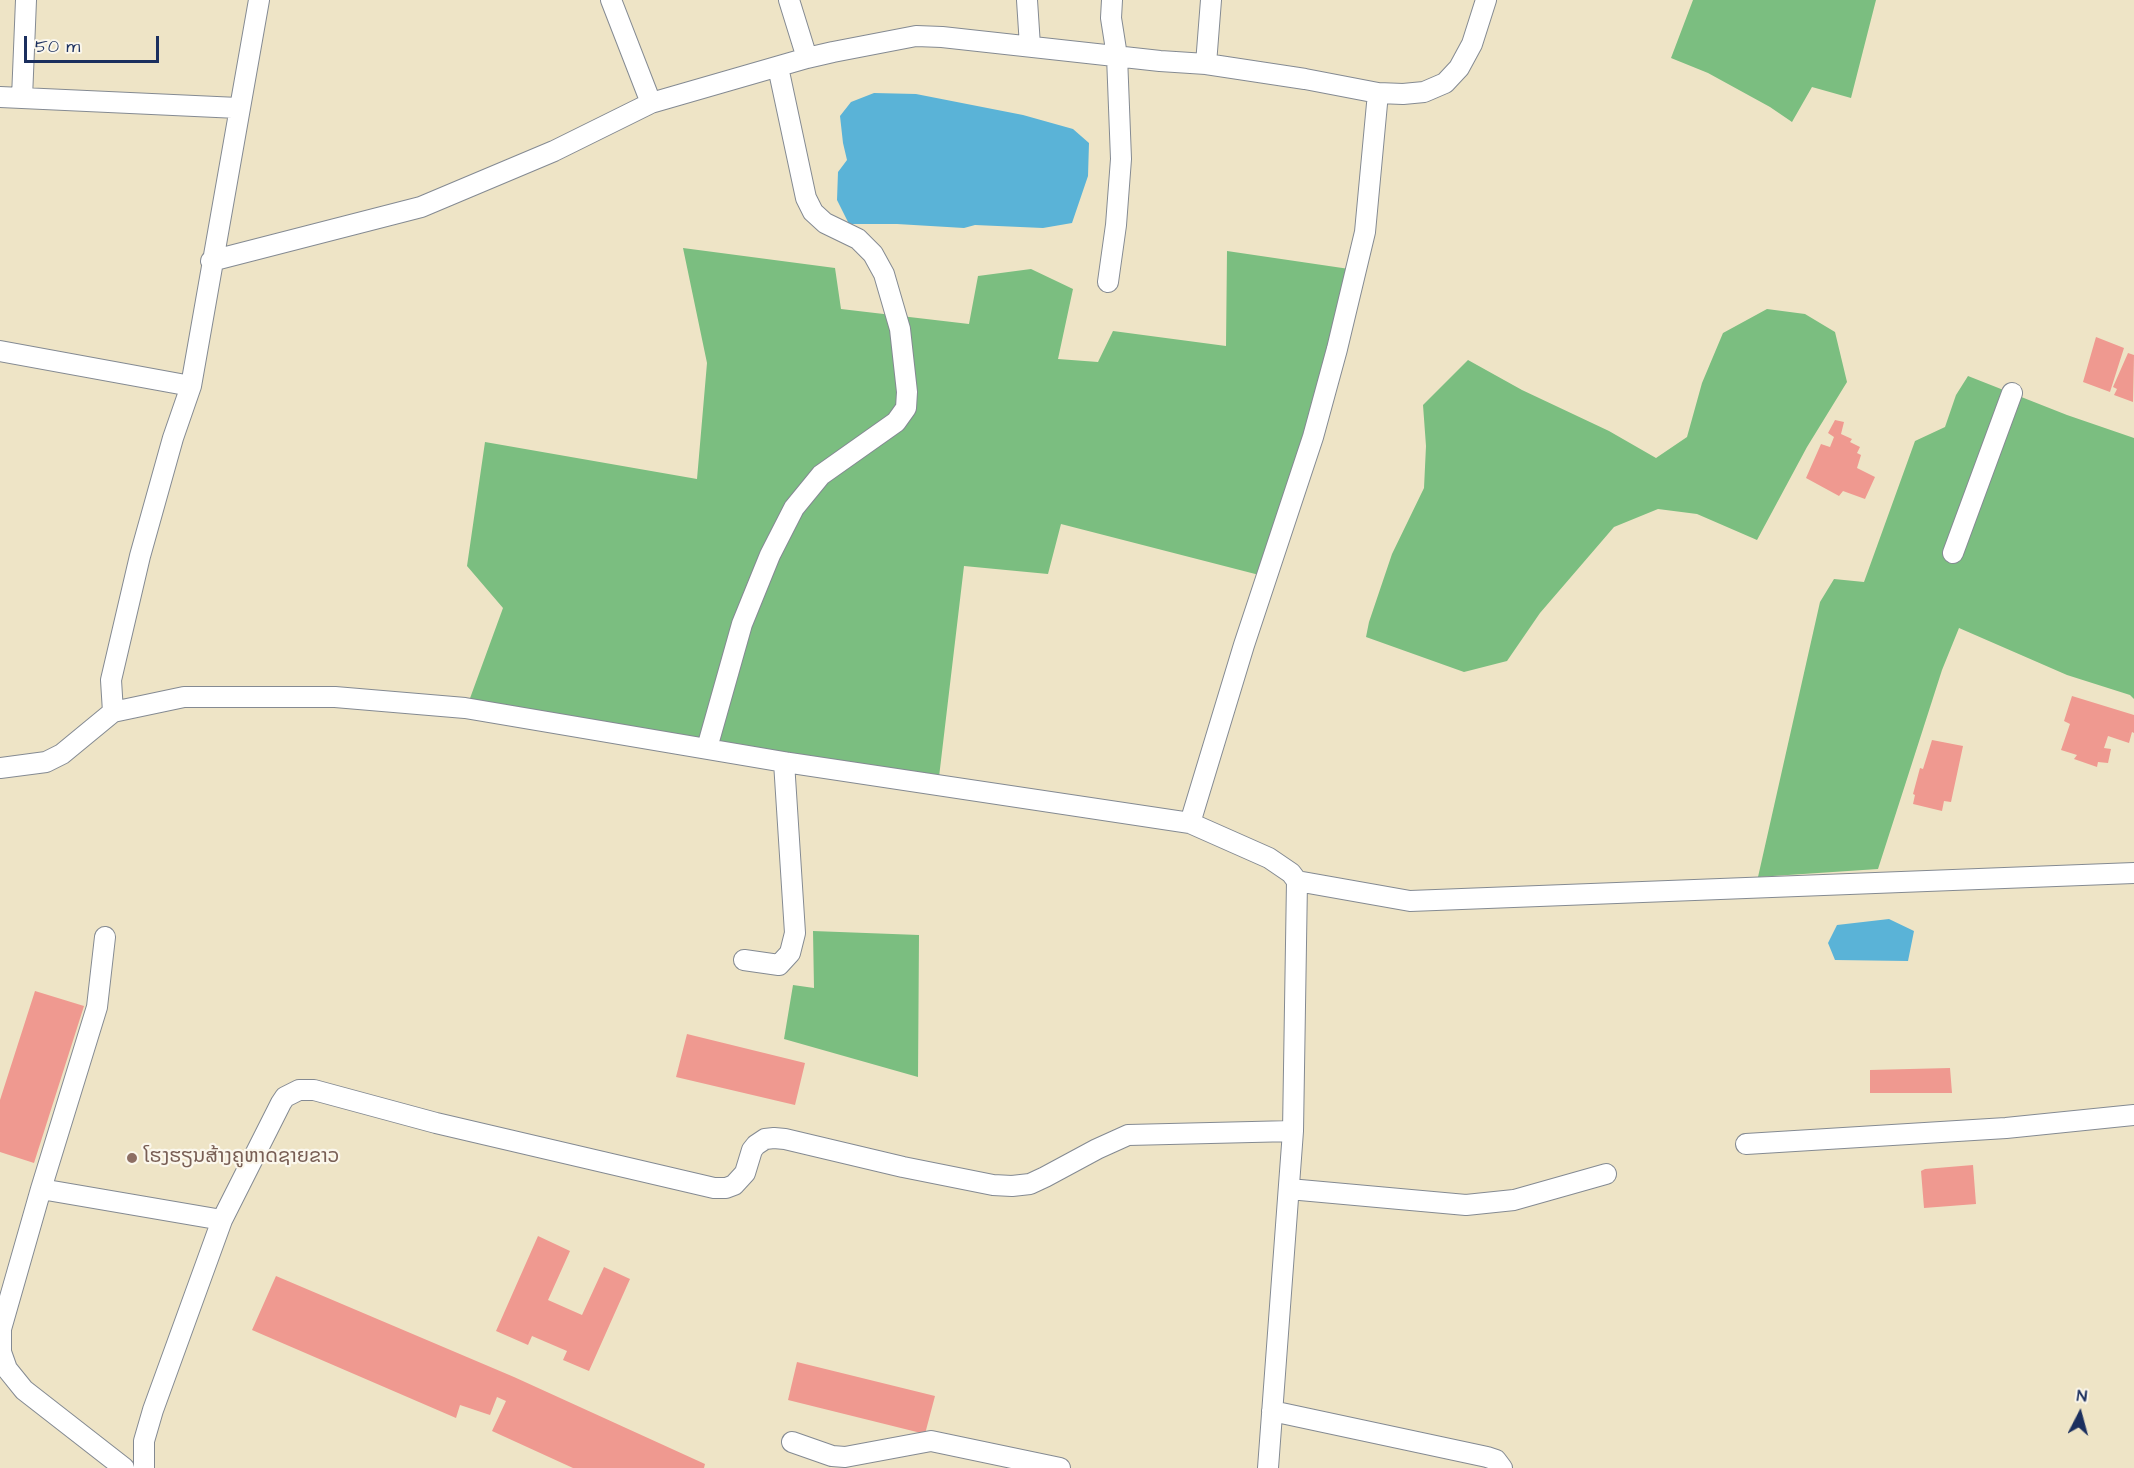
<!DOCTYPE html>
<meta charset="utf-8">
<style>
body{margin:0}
#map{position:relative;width:2134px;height:1468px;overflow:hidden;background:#eee4c6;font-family:"Architects Daughter",sans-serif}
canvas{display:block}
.north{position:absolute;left:2050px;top:1384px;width:60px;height:60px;-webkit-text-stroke:4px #fbf7ec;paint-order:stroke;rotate:6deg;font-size:16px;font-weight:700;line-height:24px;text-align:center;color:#1b2f5e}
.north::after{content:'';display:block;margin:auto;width:21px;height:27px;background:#1b2f5e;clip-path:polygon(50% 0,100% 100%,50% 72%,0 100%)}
.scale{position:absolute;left:24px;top:36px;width:135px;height:27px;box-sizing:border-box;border:3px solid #1b2f5e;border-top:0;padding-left:8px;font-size:18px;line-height:21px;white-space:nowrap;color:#1b2f5e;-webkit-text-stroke:4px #fbf7ec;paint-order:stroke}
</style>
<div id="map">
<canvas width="2134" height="1468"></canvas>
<div class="north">N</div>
<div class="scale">50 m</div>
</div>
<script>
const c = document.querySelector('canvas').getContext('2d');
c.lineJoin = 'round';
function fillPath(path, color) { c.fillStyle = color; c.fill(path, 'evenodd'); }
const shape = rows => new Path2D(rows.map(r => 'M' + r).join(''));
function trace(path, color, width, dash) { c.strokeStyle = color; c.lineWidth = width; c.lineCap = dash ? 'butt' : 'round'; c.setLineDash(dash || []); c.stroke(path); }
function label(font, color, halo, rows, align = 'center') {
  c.font = font + ' "Architects Daughter","Noto Sans Lao",sans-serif'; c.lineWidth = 4.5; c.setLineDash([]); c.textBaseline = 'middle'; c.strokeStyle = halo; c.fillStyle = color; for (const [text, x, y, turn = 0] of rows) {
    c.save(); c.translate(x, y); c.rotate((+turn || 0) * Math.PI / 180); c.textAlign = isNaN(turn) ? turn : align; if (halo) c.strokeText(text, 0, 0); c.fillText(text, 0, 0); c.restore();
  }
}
fillPath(shape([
 [1693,0,1876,0,1851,98,1812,87,1792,122,1770,107,1708,73,1671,58],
 [683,248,835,268,841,309,969,324,978,276,1031,269,1073,289,1058,359,1098,362,1113,331,1226,346,1227,251,1356,270,1267,577,1061,524,1048,574,964,566,939,777,469,701,503,608,467,566,485,442,697,479,707,363],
 [1767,309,1805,314,1835,332,1847,382,1807,447,1757,540,1697,514,1658,509,1614,527,1540,613,1507,661,1464,672,1366,637,1369,622,1392,554,1424,488,1426,446,1423,405,1468,360,1522,390,1609,431,1656,458,1687,437,1702,383,1723,333],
 [1968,376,2067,415,2134,438,2134,699,2130,695,2067,675,1959,628,1942,670,1878,869,1758,877,1820,602,1834,579,1864,582,1915,441,1945,427,1956,395],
 [813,931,919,935,918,1077,784,1039,793,985,814,988]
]), '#7bbe80');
fillPath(shape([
 [874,93,916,94,1023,115,1073,129,1089,143,1088,176,1072,223,1043,228,975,225,964,228,897,224,849,224,837,200,838,172,847,160,843,143,840,116,851,102],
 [1889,919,1914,931,1908,961,1835,960,1828,943,1837,925]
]), '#5ab3d7');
fillPath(shape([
 [2096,337,2124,348,2110,392,2083,382],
 [2128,353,2134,355,2133,402,2114,395,2117,389,2113,387],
 [1835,420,1844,422,1841,434,1852,439,1850,442,1860,447,1857,453,1861,455,1857,468,1875,477,1865,499,1843,491,1839,496,1806,478,1821,444,1830,447,1834,437,1828,433],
 [2072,696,2134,715,2134,733,2132,732,2129,743,2108,736,2104,748,2111,749,2108,763,2098,762,2097,767,2074,759,2077,755,2061,750,2070,724,2064,721],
 [1932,740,1963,746,1951,802,1944,801,1942,811,1913,804,1915,795,1913,794,1920,768,1923,769],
 [35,991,84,1006,34,1163,0,1152,0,1100],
 [687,1034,805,1063,795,1105,676,1077],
 [1950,1068,1952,1093,1870,1093,1870,1070],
 [1973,1165,1976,1204,1924,1208,1921,1171,1925,1169],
 [538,1236,570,1251,548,1300,582,1315,604,1267,630,1279,589,1371,563,1360,567,1351,532,1336,528,1345,496,1331],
 [276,1276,514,1377,705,1464,704,1468,573,1468,492,1431,506,1401,497,1397,490,1415,460,1405,456,1418,252,1330],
 [797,1362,935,1396,925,1434,788,1400]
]), '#ef9990');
const minor = shape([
 [611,0,651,103],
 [789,0,807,58],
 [1027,0,1030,46],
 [1206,64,1211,0],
 [0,97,238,108],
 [22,98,26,0],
 [211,261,421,207,554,151,651,103,807,58,833,52,916,36,942,37,1160,61,1206,64,1305,79,1378,93,1403,94,1424,92,1445,83,1459,68,1472,44,1486,0],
 [1108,282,1116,225,1121,159,1117,56,1111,18,1112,0],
 [0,351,191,386],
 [1953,553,2012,393],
 [113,712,111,680,140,556,173,438,191,386,259,0],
 [707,748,742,624,770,555,794,508,821,475,896,422,906,408,907,392,900,329,884,274,873,254,858,239,825,223,813,212,806,198,778,67],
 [0,768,46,762,62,754,113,712,184,697,335,697,465,708,784,762,1190,823,1269,858,1291,873,1297,881,1410,901,2134,873],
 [1190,823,1244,645,1313,437,1337,349,1365,232,1378,93],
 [105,937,97,1007,41,1189,1,1329,1,1352,7,1369,24,1390,124,1468],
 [744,960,779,965,790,953,795,933,784,762],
 [1746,1144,2006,1128,2134,1115],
 [41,1189,222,1220],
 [1289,1189,1466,1205,1514,1200,1606,1174],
 [1272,1411,1487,1457,1496,1460,1502,1468],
 [792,1442,832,1456,845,1457,931,1441,1060,1468],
 [144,1468,144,1441,153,1410,222,1220,281,1103,285,1097,299,1090,314,1090,436,1123,714,1188,726,1188,734,1185,745,1173,752,1150,756,1145,765,1139,774,1138,785,1139,903,1167,993,1185,1012,1186,1030,1184,1045,1177,1097,1149,1128,1135,1293,1131],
 [1268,1468,1293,1131,1297,881]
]);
trace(minor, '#848a92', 22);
trace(minor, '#fff', 20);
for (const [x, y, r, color] of [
 [132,1158,6,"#8d6e63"]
]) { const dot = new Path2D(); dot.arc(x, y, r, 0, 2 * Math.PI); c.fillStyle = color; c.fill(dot); trace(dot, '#fbf7ec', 2); }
label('20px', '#785e54', '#fbf7ec', [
 ["ໂຮງຮຽນສ້າງຄູຫາດຊາຍຂາວ",144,1158]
], 'left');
</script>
